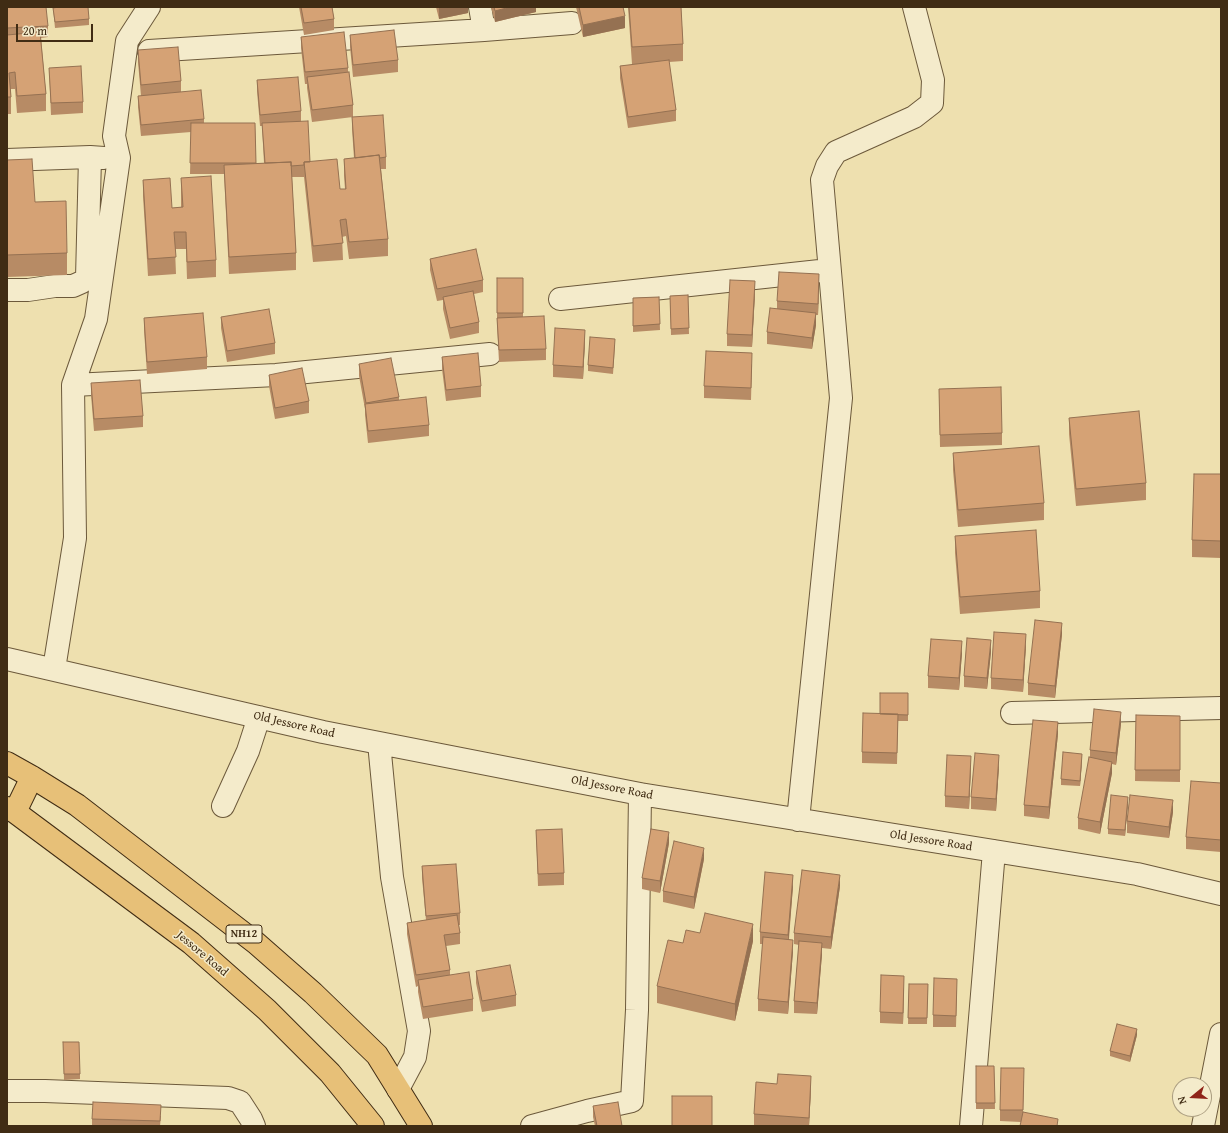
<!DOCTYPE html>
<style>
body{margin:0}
#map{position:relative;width:1228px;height:1133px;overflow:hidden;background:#eee0af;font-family:"Gentium Book Plus",serif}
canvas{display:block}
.frame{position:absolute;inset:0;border:8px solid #402c14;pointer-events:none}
.north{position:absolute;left:1172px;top:1077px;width:40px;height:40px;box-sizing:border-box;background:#f4ebcb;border:1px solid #ac9f82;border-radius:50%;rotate:252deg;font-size:11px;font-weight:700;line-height:16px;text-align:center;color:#402c14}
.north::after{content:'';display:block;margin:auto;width:14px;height:18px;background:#8f2418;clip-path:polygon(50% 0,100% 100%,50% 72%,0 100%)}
.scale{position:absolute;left:16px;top:24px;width:77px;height:18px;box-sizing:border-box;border:2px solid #402c14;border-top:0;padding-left:5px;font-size:12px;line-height:14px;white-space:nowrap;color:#402c14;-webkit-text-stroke:3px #f4ebcb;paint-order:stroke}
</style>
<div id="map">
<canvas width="1228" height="1133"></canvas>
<div class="frame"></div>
<div class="north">N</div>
<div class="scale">20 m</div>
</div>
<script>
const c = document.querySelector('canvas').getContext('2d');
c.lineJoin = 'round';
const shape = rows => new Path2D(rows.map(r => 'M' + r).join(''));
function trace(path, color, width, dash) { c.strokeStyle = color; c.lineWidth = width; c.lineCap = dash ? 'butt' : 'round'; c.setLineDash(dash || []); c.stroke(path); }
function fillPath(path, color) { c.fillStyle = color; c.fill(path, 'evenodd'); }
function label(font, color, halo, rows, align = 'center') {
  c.font = font + ' "Gentium Book Plus",serif'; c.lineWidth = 3; c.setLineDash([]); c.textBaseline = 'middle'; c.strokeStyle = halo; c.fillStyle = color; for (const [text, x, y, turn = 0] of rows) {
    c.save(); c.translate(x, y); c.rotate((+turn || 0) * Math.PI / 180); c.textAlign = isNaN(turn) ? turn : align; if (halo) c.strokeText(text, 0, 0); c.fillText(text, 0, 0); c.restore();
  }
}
const minor = shape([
 [480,7,484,30],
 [149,51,484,30,572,23],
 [7,160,90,157,104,158],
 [7,290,28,290,55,286,73,286,82,282,87,278,90,157],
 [560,299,829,270],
 [73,385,276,375,490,354],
 [7,659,323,732,640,794,1137,874,1221,894],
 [54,669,75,538,73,385,96,319,119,158,114,136,127,41,149,7],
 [1012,713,1221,708],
 [379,743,392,877,419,1031,415,1057,398,1089],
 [223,806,248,751,259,717],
 [798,820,841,398,822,180,827,166,836,152,914,117,932,103,933,80,914,7],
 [7,1091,45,1091,228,1098,240,1102,251,1119,254,1126],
 [532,1126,587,1111,632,1101,637,1010,640,794],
 [971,1126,994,851],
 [1203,1126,1221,1034]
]);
const highway = shape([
 [7,763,32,777,77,805,256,943,313,993,377,1055,421,1126],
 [7,808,15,812,191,943,267,1010,330,1073,373,1126],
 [15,812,32,777]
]);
trace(minor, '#6c593b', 24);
trace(highway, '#402c14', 24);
trace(minor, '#f4ebcb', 22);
trace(highway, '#e7c078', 22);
fillPath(shape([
 [7,7,48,26,48,37,41,38,46,94,46,111,17,113,15,89,11,89,11,114,7,114],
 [299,7,332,7,334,19,334,30,304,35],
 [436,7,468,7,468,13,439,19],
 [491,7,536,7,536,12,495,22],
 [576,7,623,7,625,28,583,37],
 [628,7,681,7,683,44,683,61,669,62,676,110,676,121,628,128,620,78,620,66,640,64,632,64],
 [53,8,89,19,89,25,55,28],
 [350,35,398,60,398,72,353,77,350,47],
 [301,37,348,68,348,72,353,105,353,117,312,122,307,88,307,84,305,84,301,48],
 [138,50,181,81,181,92,204,119,204,123,255,123,256,163,264,163,262,126,260,126,257,91,257,80,301,111,301,121,310,162,340,189,345,189,344,176,344,159,354,158,352,129,352,117,386,157,386,169,381,169,388,239,388,256,349,259,346,236,342,237,343,260,313,262,304,177,292,177,296,253,296,270,229,274,224,174,190,174,191,132,141,136,138,107,138,96,141,96,138,62],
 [49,68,83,102,83,113,51,115],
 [7,160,67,253,67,275,7,277],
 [181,178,216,260,216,277,187,279,186,249,175,249,176,274,148,276,143,196,143,180,172,208,181,207],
 [430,259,483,280,483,292,474,294,479,322,479,333,450,339,443,309,443,300,437,301,430,270],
 [497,278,523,278,523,317,546,349,546,360,499,362,497,324],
 [819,285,818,315,816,315,816,325,812,349,767,344,767,332,777,309,777,301],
 [755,293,752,347,727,346,727,334],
 [688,295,689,334,671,335,670,296],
 [659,297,660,330,633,332,633,298],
 [221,317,275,343,275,354,227,362,221,328],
 [144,318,207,357,207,369,147,374,144,330],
 [585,341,583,379,553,377,553,365],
 [615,345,613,374,588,371,588,365],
 [442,357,481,386,481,397,446,401,442,369],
 [359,364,399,397,399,400,429,425,429,436,368,443,365,415,365,409,359,376],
 [752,364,751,400,704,398,704,386],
 [269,375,309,401,309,413,275,419,269,386],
 [91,383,143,416,143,427,94,431,91,395],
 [939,389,1002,433,1002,445,940,447],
 [1069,418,1146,483,1146,500,1076,506,1069,434],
 [953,453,1044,503,1044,520,958,527,953,470],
 [1221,474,1221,558,1192,557,1192,540],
 [955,536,1040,591,1040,608,960,614,955,553],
 [1062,634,1055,698,1028,695,1028,683],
 [1026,645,1023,692,991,689,991,678],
 [991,652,987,689,964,687,964,676],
 [962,653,959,690,928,688,928,676],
 [908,693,908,721,898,721,897,764,862,763,862,752,880,714],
 [1136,715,1180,716,1180,782,1135,781],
 [1121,724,1116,765,1112,764,1112,773,1100,834,1078,829,1078,818,1090,758,1090,750],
 [1058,734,1049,819,1024,816,1024,805],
 [1082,760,1080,786,1061,785,1061,779],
 [999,766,996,811,971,809,971,797],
 [971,767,969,809,945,807,945,796],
 [1221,783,1221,852,1186,849,1186,837],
 [1128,803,1125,836,1108,834,1108,829],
 [1173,812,1169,838,1127,833,1127,821],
 [536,830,564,873,564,885,538,886],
 [669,843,660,893,642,889,642,878],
 [704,859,694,909,663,902,663,891],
 [422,866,460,913,460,925,459,925,460,933,460,944,446,946,450,970,450,975,473,999,473,1011,423,1019,418,992,418,986,416,987,407,934,407,923,426,920,422,878],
 [793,886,789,939,793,951,788,1014,758,1011,758,999,763,944,760,944,760,932],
 [840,886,831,949,822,948,822,954,817,1014,794,1013,794,1001,799,945,794,944,794,933],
 [700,933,753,941,735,1021,657,1003,657,986,683,943],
 [476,971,516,995,516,1006,482,1012,476,983],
 [909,984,928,984,927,1024,908,1024],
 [904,988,903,1024,880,1023,880,1012],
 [957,990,956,1027,933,1027,933,1015],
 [1137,1035,1130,1062,1110,1056,1110,1051],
 [63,1042,80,1074,80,1079,64,1080],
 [976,1066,994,1066,995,1109,976,1109],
 [1024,1080,1023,1112,1058,1126,1021,1122,1000,1121,1000,1110],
 [811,1088,809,1126,764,1126,754,1125,754,1114],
 [593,1106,622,1126,595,1126,593,1117],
 [161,1116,160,1126,92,1126,92,1119]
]), '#b78b65');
fillPath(shape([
 [442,7,468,7,468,13,439,19,439,8],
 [510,7,536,7,536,12,495,22,495,11],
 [625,16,625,28,583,37,583,25],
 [819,274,819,285,818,315,818,304],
 [755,281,755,293,752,347,752,335],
 [816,313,816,325,812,349,812,338],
 [585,330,585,341,583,379,583,367],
 [1062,623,1062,634,1055,698,1055,686],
 [1026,634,1026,645,1023,692,1023,680],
 [991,640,991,652,987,689,987,678],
 [962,641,962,653,959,690,959,678],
 [1121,712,1121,724,1116,765,1116,753],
 [1058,722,1058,734,1049,819,1049,807],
 [1082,754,1082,760,1080,786,1080,781],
 [999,755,999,766,996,811,996,799],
 [971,756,971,767,969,809,969,797],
 [1112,762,1112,773,1100,834,1100,822],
 [1128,797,1128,803,1125,836,1125,830],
 [1173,800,1173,812,1169,838,1169,827],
 [669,832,669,843,660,893,660,881],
 [704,848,704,859,694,909,694,897],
 [793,875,793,886,788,946,788,935],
 [840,875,840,886,831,949,831,937],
 [753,924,753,941,735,1021,735,1004],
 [793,940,793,951,788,1014,788,1002],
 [822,943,822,954,817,1014,817,1003],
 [904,976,904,988,903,1024,903,1013],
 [1137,1029,1137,1035,1130,1062,1130,1056],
 [811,1076,811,1088,809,1126,809,1118]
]), '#957152');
const building = shape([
 [7,7,46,7,48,26,7,28,7,7],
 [59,7,88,7,89,19,55,22,53,8,59,7],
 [301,7,332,7,334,19,304,23,301,7],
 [494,7,510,7,495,11,494,7],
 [579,7,623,7,625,16,583,25,579,7],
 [629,7,681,7,683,44,632,47,629,7],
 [394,30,398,60,353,65,350,35,394,30],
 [40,32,46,94,17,96,15,72,9,73,11,97,7,97,7,35,40,32],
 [344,32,348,68,305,72,301,37,344,32],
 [178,47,181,81,141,85,138,50,178,47],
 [669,60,676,110,628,117,620,66,669,60],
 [81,66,83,102,51,103,49,68,81,66],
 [349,72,353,105,312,110,307,77,349,72],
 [298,77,301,111,260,115,257,80,298,77],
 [201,90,204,119,141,125,138,96,201,90],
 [383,115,386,157,380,158,379,155,355,158,352,117,383,115],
 [308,121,310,162,304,162,304,165,291,166,291,162,265,163,262,123,308,121],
 [191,123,255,123,256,163,190,163,191,123],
 [379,155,388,239,349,242,346,219,340,220,343,243,313,246,304,162,337,159,340,189,346,189,344,159,379,155],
 [32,159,35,202,66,201,67,253,7,255,7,160,32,159],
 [291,162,296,253,229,257,224,165,291,162],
 [211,176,216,260,187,262,186,232,174,232,176,257,148,259,143,180,170,178,172,208,183,207,181,178,211,176],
 [476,249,483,280,437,289,430,259,476,249],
 [779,272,819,274,818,304,777,301,779,272],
 [497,278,523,278,523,313,497,313,497,278],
 [730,280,755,281,752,335,727,334,730,280],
 [473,291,479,322,450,328,443,297,473,291],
 [688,295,689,328,671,329,670,296,688,295],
 [659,297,660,324,633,326,633,298,659,297],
 [770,308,816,313,812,338,767,332,770,308],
 [269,309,275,343,227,351,221,317,269,309],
 [203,313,207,357,147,362,144,318,203,313],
 [544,316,546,349,499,350,497,318,544,316],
 [555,328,585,330,583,367,553,365,555,328],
 [590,337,615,339,613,368,588,365,590,337],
 [706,351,752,353,751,388,704,386,706,351],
 [478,353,481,386,446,390,442,357,478,353],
 [391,358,399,397,366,403,359,364,391,358],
 [302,368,309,401,275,408,269,375,302,368],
 [140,380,143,416,94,419,91,383,140,380],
 [1001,387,1002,433,940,435,939,389,1001,387],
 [426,397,429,425,368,431,365,404,426,397],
 [1139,411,1146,483,1076,489,1069,418,1139,411],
 [1039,446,1044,503,958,510,953,453,1039,446],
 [1194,474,1221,474,1221,541,1192,540,1194,474],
 [1036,530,1040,591,960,597,955,536,1036,530],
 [1035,620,1062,623,1055,686,1028,683,1035,620],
 [994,632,1026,634,1023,680,991,678,994,632],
 [967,638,991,640,987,678,964,676,967,638],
 [931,639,962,641,959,678,928,676,931,639],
 [880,693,908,693,908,715,880,714,880,693],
 [1094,709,1121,712,1116,753,1090,750,1094,709],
 [863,713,898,714,897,753,862,752,863,713],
 [1136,715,1180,716,1180,770,1135,770,1136,715],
 [1033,720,1058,722,1049,807,1024,805,1033,720],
 [1063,752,1082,754,1080,781,1061,779,1063,752],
 [975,753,999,755,996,799,971,797,975,753],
 [947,755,971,756,969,797,945,796,947,755],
 [1089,757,1112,762,1100,822,1078,818,1089,757],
 [1191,781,1221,783,1221,840,1186,837,1191,781],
 [1111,795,1128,797,1125,830,1108,829,1111,795],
 [1130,795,1173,800,1169,827,1127,821,1130,795],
 [562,829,564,873,538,874,536,830,562,829],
 [651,829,669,832,660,881,642,878,651,829],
 [674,841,704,848,694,897,663,891,674,841],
 [456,864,460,913,426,916,422,866,456,864],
 [802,870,840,875,831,937,794,933,802,870],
 [765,872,793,875,788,935,760,932,765,872],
 [705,913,753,924,735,1004,657,986,668,940,683,943,686,930,700,933,705,913],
 [457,915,460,933,444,935,450,970,416,975,407,923,457,915],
 [763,937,793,940,788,1002,758,999,763,937],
 [799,941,822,943,817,1003,794,1001,799,941],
 [510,965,516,995,482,1001,476,971,510,965],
 [469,972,473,999,423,1007,418,980,469,972],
 [881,975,904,976,903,1013,880,1012,881,975],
 [934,978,957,979,956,1016,933,1015,934,978],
 [909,984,928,984,927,1018,908,1018,909,984],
 [1117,1024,1137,1029,1130,1056,1110,1051,1117,1024],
 [63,1042,79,1042,80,1074,64,1074,63,1042],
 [976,1066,994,1066,995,1103,976,1103,976,1066],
 [1001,1068,1024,1068,1023,1110,1000,1110,1001,1068],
 [778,1074,811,1076,809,1118,754,1114,756,1082,777,1084,778,1074],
 [672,1096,712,1096,712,1126,672,1126,672,1096],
 [93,1102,161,1105,160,1121,92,1119,93,1102],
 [618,1102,622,1126,597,1126,593,1106,618,1102],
 [1023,1112,1058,1119,1057,1126,1020,1126,1023,1112]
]);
fillPath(building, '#d5a275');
trace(building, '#957152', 1);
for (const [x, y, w] of [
 [244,934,36]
]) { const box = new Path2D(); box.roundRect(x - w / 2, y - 9, w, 18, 3); c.fillStyle = '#f4ebcb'; c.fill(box); trace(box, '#402c14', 1); }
label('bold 11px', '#402c14', null, [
 ["NH12",244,934]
]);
label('12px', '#402c14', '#f4ebcb', [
 ["Old Jessore Road",294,725,13],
 ["Old Jessore Road",612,788,11],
 ["Old Jessore Road",931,841,9],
 ["Jessore Road",202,954,40]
]);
</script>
